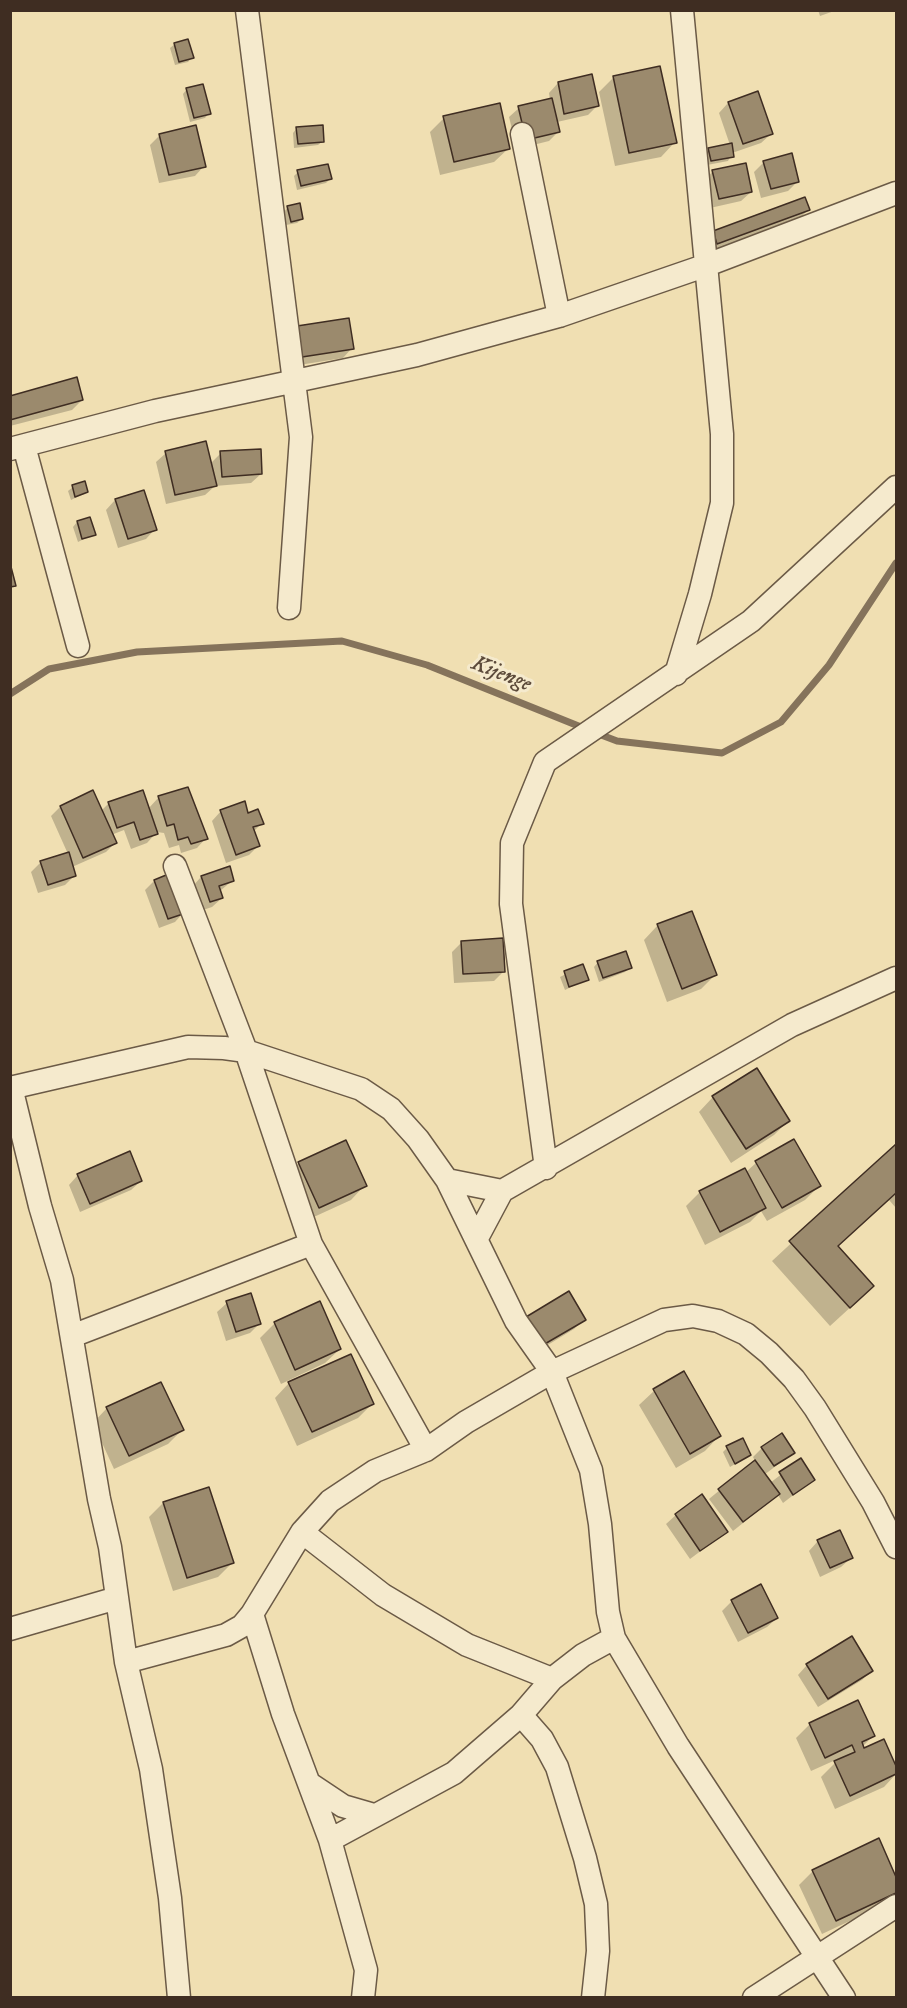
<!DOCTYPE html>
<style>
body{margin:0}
#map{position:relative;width:907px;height:2008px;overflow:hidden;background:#f0dfb2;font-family:"IM FELL DW Pica",serif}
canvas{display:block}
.frame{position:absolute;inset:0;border:12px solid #3f2d22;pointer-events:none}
</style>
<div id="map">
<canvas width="907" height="2008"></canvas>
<div class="frame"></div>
</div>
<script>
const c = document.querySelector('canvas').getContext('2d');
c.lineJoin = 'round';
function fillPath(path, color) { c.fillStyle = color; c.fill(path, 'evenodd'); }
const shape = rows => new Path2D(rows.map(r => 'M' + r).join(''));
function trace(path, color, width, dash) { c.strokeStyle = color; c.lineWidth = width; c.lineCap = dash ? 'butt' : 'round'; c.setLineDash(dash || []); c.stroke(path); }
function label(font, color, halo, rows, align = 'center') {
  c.font = font + ' "IM FELL DW Pica",serif'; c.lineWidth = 6; c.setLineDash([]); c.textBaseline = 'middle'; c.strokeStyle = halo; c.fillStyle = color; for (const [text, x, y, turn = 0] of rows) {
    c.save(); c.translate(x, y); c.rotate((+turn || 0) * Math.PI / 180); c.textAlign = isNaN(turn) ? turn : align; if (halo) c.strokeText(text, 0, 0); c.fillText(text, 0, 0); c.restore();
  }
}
fillPath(shape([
 [818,10,837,10,820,16],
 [175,44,192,57,188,62,175,65,170,48],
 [659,68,675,142,661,157,615,166,599,92,613,78],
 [590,76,597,106,588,115,557,122,559,131,549,141,517,149,509,117,519,108,550,100,549,93,558,83],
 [187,89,209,113,205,118,190,122,183,94],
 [728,103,771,134,761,143,732,153,728,161,707,165,705,154,709,149,730,145,719,113],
 [444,118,509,148,494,162,440,175,430,132],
 [297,128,323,141,318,145,294,148,293,133],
 [160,135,204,166,195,176,159,183,150,145],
 [764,162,798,181,788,191,761,198,754,172],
 [713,171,751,192,741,201,710,208,704,181],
 [298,172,330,179,326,183,297,190,294,176],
 [288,207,302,219,297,223,286,225,284,212],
 [808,210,799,219,708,252,714,232],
 [298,328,352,348,343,358,293,366],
 [10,397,82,400,72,410,10,426],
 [166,453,210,464,221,453,261,474,251,483,215,486,205,495,166,504,156,462],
 [73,487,87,492,71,500,68,491],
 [143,491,155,529,146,539,118,548,106,510,115,500],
 [77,522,94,534,78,542,73,527],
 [142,792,148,809,159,797,206,838,197,848,181,853,179,845,169,848,164,833,157,832,147,843,131,849,124,830,111,835,115,843,106,852,72,867,75,875,65,885,38,893,31,872,41,862,68,854,51,816,60,807,101,811,108,804],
 [221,811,247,815,262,823,253,832,258,846,249,855,226,863,212,821],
 [229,868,233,880,220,891,222,898,212,907,200,911,192,887,201,877],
 [154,881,184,912,175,922,159,928,145,890],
 [658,925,715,975,701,989,667,1002,644,940],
 [461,943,504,971,494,981,454,983,452,952],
 [598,962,630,968,625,972,599,982,594,967],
 [582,966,587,979,565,990,560,977],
 [713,1097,788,1121,774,1135,731,1163,699,1112],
 [896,1146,896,1208,889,1200,837,1247,853,1305,830,1326,772,1261],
 [299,1163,365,1185,351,1200,305,1221,285,1177],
 [756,1163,819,1186,805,1200,767,1221,761,1211,750,1222,705,1245,686,1206,700,1192,746,1172],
 [78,1175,141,1181,131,1190,80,1212,69,1185],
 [227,1303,259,1324,250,1333,226,1341,217,1312],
 [527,1318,584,1319,574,1329,533,1354],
 [275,1323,340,1349,325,1363,281,1384,260,1338],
 [683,1373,719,1436,705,1451,676,1468,639,1405,654,1391],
 [289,1383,372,1404,358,1418,297,1446,275,1398],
 [107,1408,182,1430,168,1444,114,1469,93,1423],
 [727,1448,750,1455,730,1467,723,1452],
 [762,1448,793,1453,764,1475,770,1483,800,1460,813,1480,783,1503,778,1495,733,1531,709,1499,755,1461,753,1457],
 [163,1503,232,1563,218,1577,173,1591,149,1517],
 [676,1515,726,1532,690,1559,666,1524],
 [818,1541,851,1558,841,1567,820,1577,809,1551],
 [732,1601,777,1618,767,1627,738,1642,722,1611],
 [807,1665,871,1671,862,1680,818,1707,798,1675],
 [810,1724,873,1736,862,1747,864,1750,883,1741,896,1774,884,1787,835,1809,821,1777,840,1758,811,1771,796,1738],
 [878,1840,896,1881,896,1894,886,1904,822,1934,799,1885,813,1871]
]), '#0003');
trace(shape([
 [10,694,49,669,137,652,342,641,427,665,586,729],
 [596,733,617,741,722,753,781,722,829,665,896,563]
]), '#85735b', 7);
const building = shape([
 [188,39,194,58,179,62,174,43,188,39],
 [660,66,677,143,629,153,613,76,660,66],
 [592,74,599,106,564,114,558,82,592,74],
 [203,84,211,114,194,118,186,88,203,84],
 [758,91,773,134,743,144,728,102,758,91],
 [552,98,560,132,526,140,518,106,552,98],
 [500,103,510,149,454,162,443,116,500,103],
 [196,125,206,167,169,175,159,134,196,125],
 [323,125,324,142,298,144,296,127,323,125],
 [732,143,734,157,711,161,708,148,732,143],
 [792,153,799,182,771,189,763,161,792,153],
 [746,163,752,192,719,199,712,170,746,163],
 [328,164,332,179,301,186,297,170,328,164],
 [805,197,810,210,717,244,713,231,805,197],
 [300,203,303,219,291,222,287,206,300,203],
 [349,318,354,349,302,357,297,326,349,318],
 [77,377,83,400,10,420,10,396,77,377],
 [206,441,217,486,175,495,165,451,206,441],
 [261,449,262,474,222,477,220,451,261,449],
 [85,481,88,492,75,497,72,485,85,481],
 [144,490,157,530,128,539,115,499,144,490],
 [90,517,96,535,82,539,77,521,90,517],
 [10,563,16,586,10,587,10,563],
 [188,787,208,839,191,844,188,837,178,840,174,824,167,826,158,796,188,787],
 [93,790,117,843,83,858,60,806,93,790],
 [143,790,158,834,140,840,134,822,117,828,108,802,143,790],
 [245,801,248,813,258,809,264,824,253,827,260,846,236,855,220,810,245,801],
 [69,852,76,876,48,885,40,861,69,852],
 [230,866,234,881,219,886,223,898,210,902,201,876,230,866],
 [171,873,186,913,168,919,154,880,171,873],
 [692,911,717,975,682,989,657,924,692,911],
 [503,938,505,972,463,974,461,941,503,938],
 [626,951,632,968,603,978,597,961,626,951],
 [583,964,589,980,569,987,564,971,583,964],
 [757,1068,790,1121,746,1149,712,1096,757,1068],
 [794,1139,821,1186,782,1208,755,1161,794,1139],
 [346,1140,367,1186,319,1208,298,1162,346,1140],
 [896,1144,896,1193,838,1246,874,1286,850,1308,789,1241,896,1144],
 [130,1151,142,1181,90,1204,77,1174,130,1151],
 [745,1168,766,1208,720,1232,699,1191,745,1168],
 [569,1291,586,1320,543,1345,526,1317,569,1291],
 [251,1293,261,1324,236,1332,226,1301,251,1293],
 [320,1301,341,1349,295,1370,274,1322,320,1301],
 [351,1354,374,1404,312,1432,288,1382,351,1354],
 [684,1371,721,1436,690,1454,653,1389,684,1371],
 [161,1382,184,1430,129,1456,106,1407,161,1382],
 [782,1433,795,1453,774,1466,761,1447,782,1433],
 [743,1438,751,1455,735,1464,726,1446,743,1438],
 [801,1458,815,1480,793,1495,779,1472,801,1458],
 [755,1460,780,1494,743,1522,718,1489,755,1460],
 [209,1487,234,1563,187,1578,163,1502,209,1487],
 [702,1494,728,1532,700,1551,675,1514,702,1494],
 [840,1530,853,1558,830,1568,817,1540,840,1530],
 [761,1584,778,1618,748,1633,731,1600,761,1584],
 [852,1636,873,1671,828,1699,806,1664,852,1636],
 [858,1700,875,1736,862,1742,864,1748,884,1739,896,1766,896,1774,850,1796,834,1761,855,1752,852,1745,825,1758,809,1723,858,1700],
 [879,1838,896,1877,896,1893,836,1921,812,1870,879,1838]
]);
fillPath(building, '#9b8a6d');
trace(building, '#3f2d22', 1.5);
const street = shape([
 [247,10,301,437,289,608],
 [522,134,559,316],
 [24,446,78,646],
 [10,449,155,411,417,355,559,316,707,265,896,193],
 [676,674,700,594,722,503,722,434,682,10],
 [175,866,246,1051,311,1244,426,1450],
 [11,1087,40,1206,62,1280,99,1499,110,1547,126,1662,151,1769,170,1898,179,1998],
 [10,1088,188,1047,224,1048,246,1051,361,1089,391,1109,418,1139,447,1180,516,1321,552,1372,591,1470,600,1524,608,1612,614,1638,678,1746,844,1998],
 [546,1168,511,904,512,843,545,762,751,621,896,487],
 [447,1180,502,1191],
 [477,1238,502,1191,792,1025,896,978],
 [72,1336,311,1244],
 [302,1532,383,1595,467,1645,552,1679],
 [252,1614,283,1714,330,1840,366,1970,363,1998],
 [10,1629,117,1598],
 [126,1662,226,1635,242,1626,252,1614,302,1532,330,1501,375,1471,426,1450,466,1422,552,1372,664,1320,693,1316,718,1321,746,1334,769,1353,794,1379,815,1408,873,1502,896,1547],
 [521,1715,542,1739,557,1767,585,1858,596,1904,598,1951,593,1998],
 [310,1784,343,1806,374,1815],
 [330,1840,454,1773,521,1715,552,1679,583,1655,614,1638],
 [754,1998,896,1906]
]);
trace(street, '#6b5a46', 25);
trace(street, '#f5eacd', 22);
label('italic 22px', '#5c4a3a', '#f5eacd', [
 ["Kijenge",501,675,22]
]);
</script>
